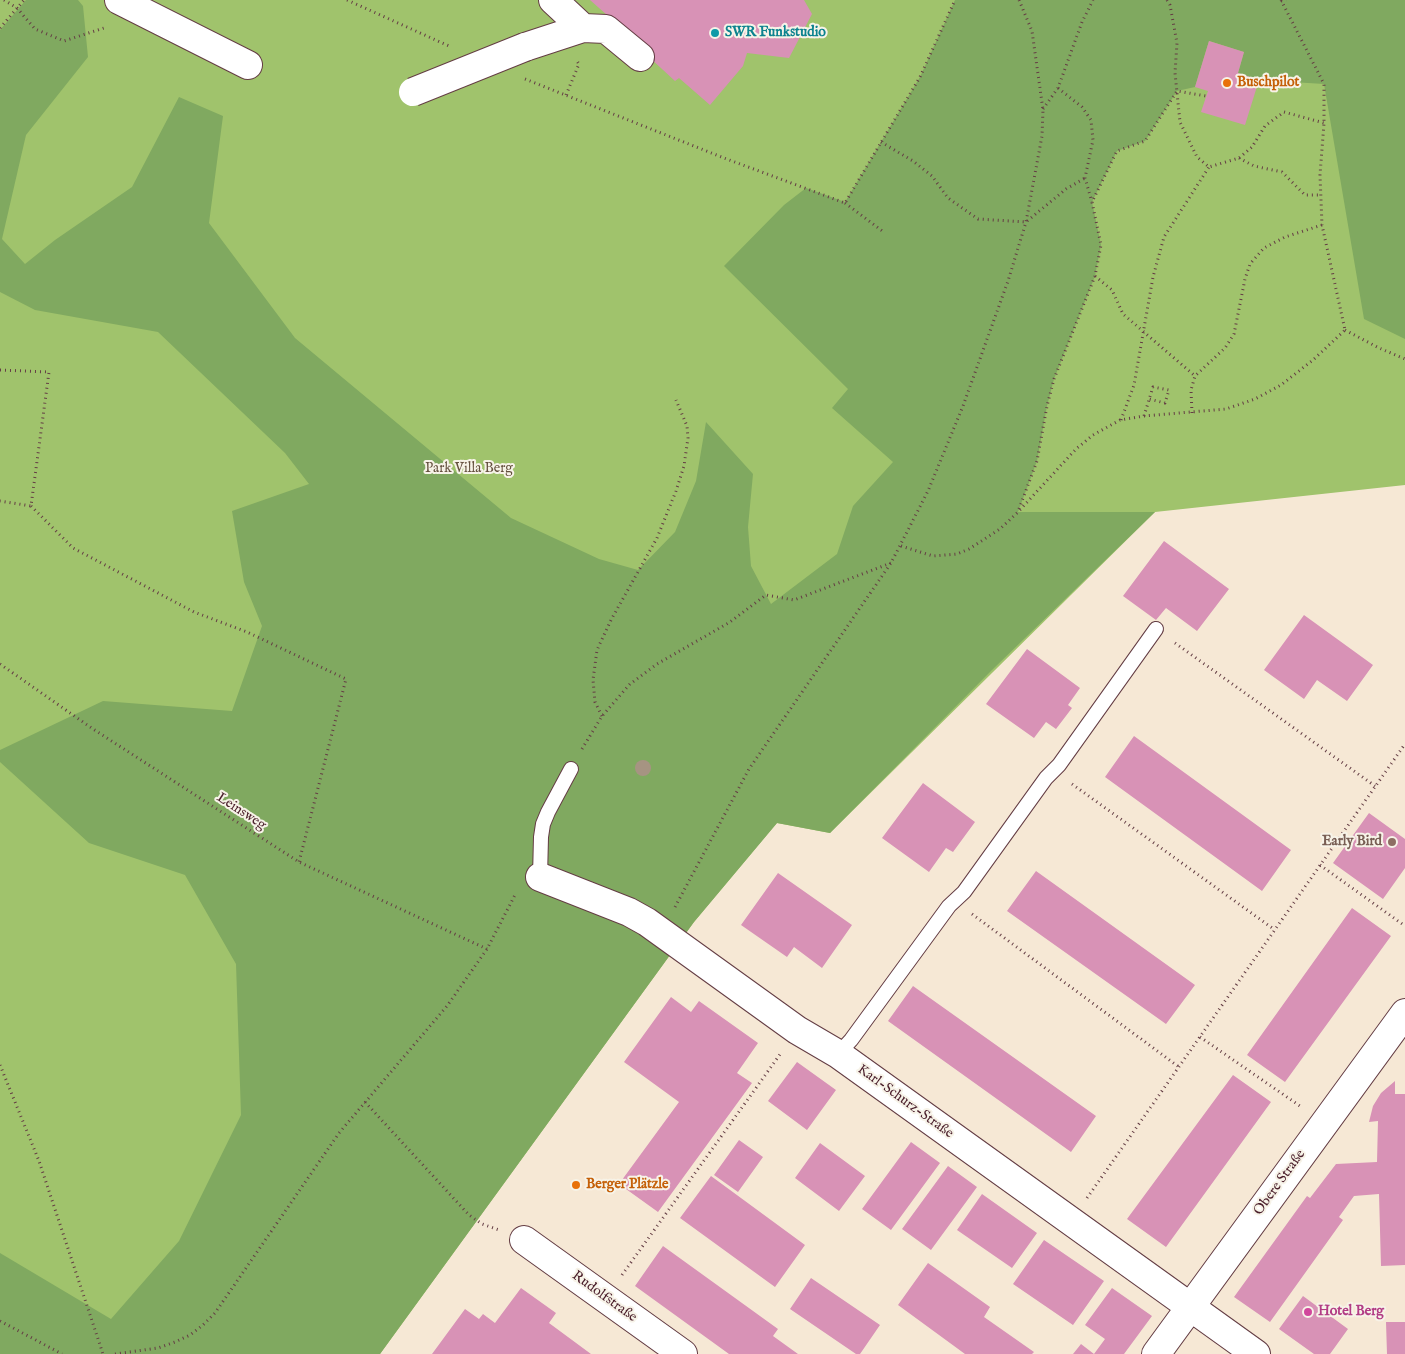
<!DOCTYPE html>
<meta charset="utf-8">
<style>
body{margin:0}
canvas{display:block;background:#f6e8d5}
</style>
<canvas width="1405" height="1354"></canvas>
<script>
const c = document.querySelector('canvas').getContext('2d');
c.lineJoin = 'round';
function fillPath(path, color) { c.fillStyle = color; c.fill(path, 'evenodd'); }
const shape = rows => new Path2D(rows.map(r => 'M' + r).join(''));
function trace(path, color, width, dash) { c.strokeStyle = color; c.lineWidth = width; c.lineCap = dash ? 'butt' : 'round'; c.setLineDash(dash || []); c.stroke(path); }
function label(font, color, halo, rows, align = 'center') {
  c.font = font + ' "IM FELL English",serif'; c.lineWidth = 4; c.setLineDash([]); c.textBaseline = 'middle'; c.strokeStyle = halo; c.fillStyle = color; for (const [text, x, y, turn = 0] of rows) {
    c.save(); c.translate(x, y); c.rotate((+turn || 0) * Math.PI / 180); c.textAlign = isNaN(turn) ? turn : align; if (halo) c.strokeText(text, 0, 0); c.fillText(text, 0, 0); c.restore();
  }
}
fillPath(shape([
 [0,0,1405,0,1405,485,1155,512,830,833,777,823,694,922,380,1354,0,1354]
]), '#a0c36c');
fillPath(shape([
 [26,0,78,0,83,6,88,57,26,135,2,239,25,264,55,240,132,187,179,97,223,116,209,223,295,338,511,518,599,559,638,570,675,532,696,481,706,422,753,474,748,527,751,566,771,604,837,554,853,506,893,462,832,408,848,389,724,266,784,205,806,188,845,202,920,77,955,0,1405,0,1405,339,1364,319,1324,84,1259,80,1238,73,1244,52,1209,41,1195,87,1177,91,1145,141,1117,151,1092,202,1101,245,1095,276,1054,379,1047,406,1037,461,1018,512,1155,512,992,670,830,833,777,823,694,922,380,1354,0,1354,0,1253,111,1319,179,1241,241,1115,236,964,185,875,89,843,0,762,0,750,103,701,232,711,262,626,244,582,232,511,309,484,285,453,158,332,35,310,0,292,0,30]
]), '#80a960');
fillPath(shape([
 [590,0,804,0,812,14,789,58,747,53,743,66,710,105,679,78,675,81,649,57,650,53],
 [1209,41,1244,52,1238,73,1259,80,1245,125,1201,112,1208,91,1195,87],
 [1164,541,1229,589,1197,631,1166,608,1156,620,1123,596],
 [1304,615,1373,665,1347,701,1317,680,1304,699,1264,670],
 [1027,649,1080,688,1068,705,1072,708,1056,729,1046,722,1034,738,986,704],
 [1134,736,1291,850,1262,891,1105,777],
 [923,783,975,822,953,852,946,848,929,872,882,838],
 [1369,813,1405,839,1405,868,1383,899,1333,863],
 [1036,871,1195,985,1166,1024,1007,911],
 [778,873,852,925,822,968,794,947,787,957,741,925],
 [1352,908,1391,936,1285,1082,1247,1055],
 [913,986,1096,1116,1071,1152,888,1021],
 [671,997,691,1012,699,1001,758,1043,737,1073,752,1083,658,1212,619,1184,679,1102,624,1062],
 [797,1062,836,1090,807,1130,768,1101],
 [1233,1075,1271,1102,1166,1247,1127,1219],
 [1395,1081,1395,1094,1405,1094,1405,1265,1381,1266,1379,1194,1354,1196,1339,1217,1343,1220,1270,1322,1234,1297,1307,1196,1310,1198,1336,1164,1377,1162,1378,1121,1369,1122,1373,1106,1381,1093],
 [739,1140,763,1157,738,1192,714,1175],
 [911,1142,940,1163,891,1230,862,1209],
 [820,1143,865,1176,839,1211,795,1178],
 [948,1166,977,1187,931,1250,902,1229],
 [711,1176,805,1245,775,1287,680,1218],
 [982,1194,1037,1233,1012,1268,957,1230],
 [1044,1240,1104,1281,1073,1325,1013,1284],
 [663,1246,778,1329,773,1336,798,1354,729,1354,635,1286],
 [928,1263,990,1307,984,1317,1034,1352,1032,1354,965,1354,898,1305],
 [811,1278,880,1325,860,1354,856,1354,790,1309],
 [521,1288,556,1313,549,1323,591,1354,432,1354,465,1309,479,1319,483,1314,495,1323],
 [1112,1288,1152,1316,1124,1354,1073,1354,1081,1344,1094,1354,1105,1339,1085,1325],
 [1303,1296,1348,1329,1330,1354,1314,1354,1279,1329],
 [1386,1322,1405,1322,1405,1354,1387,1354]
]), '#d892b6');
const service = shape([
 [540,877,541,837,543,824,548,812,571,769],
 [838,1054,851,1040,949,906,964,892,1046,778,1059,765,1156,629]
]);
const minor = shape([
 [119,0,248,65],
 [583,28,606,29,640,57],
 [525,47,583,28,553,0],
 [540,877,629,912,647,922,797,1030,838,1054,1256,1354],
 [524,1240,683,1354],
 [1156,1354,1405,1013]
]);
trace(service, '#643d44', 16);
trace(minor, '#643d44', 30);
trace(shape([
 [4,0,17,8,35,29,64,41,107,27],
 [347,0,449,46],
 [1167,0,1170,5,1177,43,1175,73,1180,122,1197,157,1209,167,1239,158,1252,147,1265,126,1284,112,1324,123],
 [1281,0,1324,84,1324,123,1320,175,1322,225,1345,330],
 [1281,1,1286,0],
 [0,28,24,0],
 [525,79,724,158,845,203,920,77,955,0],
 [1058,88,1082,107,1091,120,1093,140,1085,178,1092,202],
 [566,95,579,64,577,61],
 [1043,109,1058,88,1082,22,1093,0],
 [881,142,913,161,932,176,948,198,978,219,1026,222,1066,189,1085,178],
 [1239,158,1254,166,1282,172,1305,195,1321,195],
 [845,203,885,233],
 [1095,276,1112,290,1123,314,1195,376],
 [1345,330,1379,348,1405,359],
 [0,370,49,372,31,506,0,501],
 [1192,413,1191,390,1195,376,1225,348,1234,334,1245,279,1250,264,1264,248,1285,237,1322,225],
 [1144,416,1153,387,1169,390,1165,403,1149,399],
 [1121,420,1134,385,1153,277,1164,237,1209,167],
 [31,506,73,548,194,612,247,632,346,679,299,862],
 [1019,509,1037,461,1047,406,1054,379,1095,276,1101,245,1092,202,1117,151,1145,141,1177,91,1206,96],
 [901,546,933,556,957,554,969,549,1000,529,1018,512,1076,449,1093,435,1120,420,1144,416,1226,409,1255,399,1281,385,1313,360,1345,330],
 [1175,643,1375,786],
 [0,664,93,729,299,862,487,949],
 [602,716,595,702,593,680,597,650,611,620,657,538,676,491,684,466,688,438,687,426,676,400],
 [582,749,602,716,630,684,657,664,730,622,766,595,794,600,891,563],
 [1072,784,1275,930],
 [1320,865,1405,926],
 [675,907,749,769,891,563,928,491,963,406,1008,281,1026,222,1042,136,1043,110,1032,31,1019,0],
 [972,914,1179,1067],
 [1200,1037,1300,1106],
 [0,1065,39,1161,103,1354],
 [365,1102,469,1215,482,1224,499,1230],
 [1087,1198,1405,744],
 [622,1275,781,1053],
 [0,1321,62,1354],
 [115,1354,158,1348,175,1342,190,1335,203,1325,215,1313,339,1133,447,1006,487,949,516,893]
]), '#643d44', 3, [1, 4]);
trace(service, '#fff', 14);
trace(minor, '#fff', 28);
const minorBridge = shape([
 [413,92,525,47]
]);
trace(minorBridge, '#643d44', 30, []);
trace(minorBridge, '#fff', 28);
c.fillStyle = '#a69482';
for (const [x, y] of [
 [643,768]
]) { c.beginPath(); c.arc(x, y, 8, 0, 2 * Math.PI); c.fill(); }
for (const [x, y, r, color] of [
 [715,33,5,"#0f9aa8"],
 [1227,83,5,"#e8710a"],
 [1392,842,5,"#8d6e63"],
 [576,1185,5,"#e8710a"],
 [1308,1312,5,"#d1479c"]
]) { const dot = new Path2D(); dot.arc(x, y, r, 0, 2 * Math.PI); c.fillStyle = color; c.fill(dot); trace(dot, '#f7f3e8', 2); }
label('bold 14px', '#0d838f', '#f7f3e8', [
 ["SWR Funkstudio",725,33]
], 'left');
label('bold 14px', '#c56008', '#f7f3e8', [
 ["Buschpilot",1237,83],
 ["Berger Plätzle",586,1185]
], 'left');
label('14px', '#64503e', '#f7f3e8', [
 ["Park Villa Berg",469,469]
]);
label('14px', '#4a1f2b', '#f7f3e8', [
 ["Leinsweg",241,812,33],
 ["Karl-Schurz-Straße",905,1102,36],
 ["Obere Straße",1280,1183,-54],
 ["Rudolfstraße",604,1297,36]
]);
label('bold 14px', '#785e54', '#f7f3e8', [
 ["Early Bird",1382,842]
], 'right');
label('bold 14px', '#b23c85', '#f7f3e8', [
 ["Hotel Berg",1318,1312]
], 'left');
</script>
